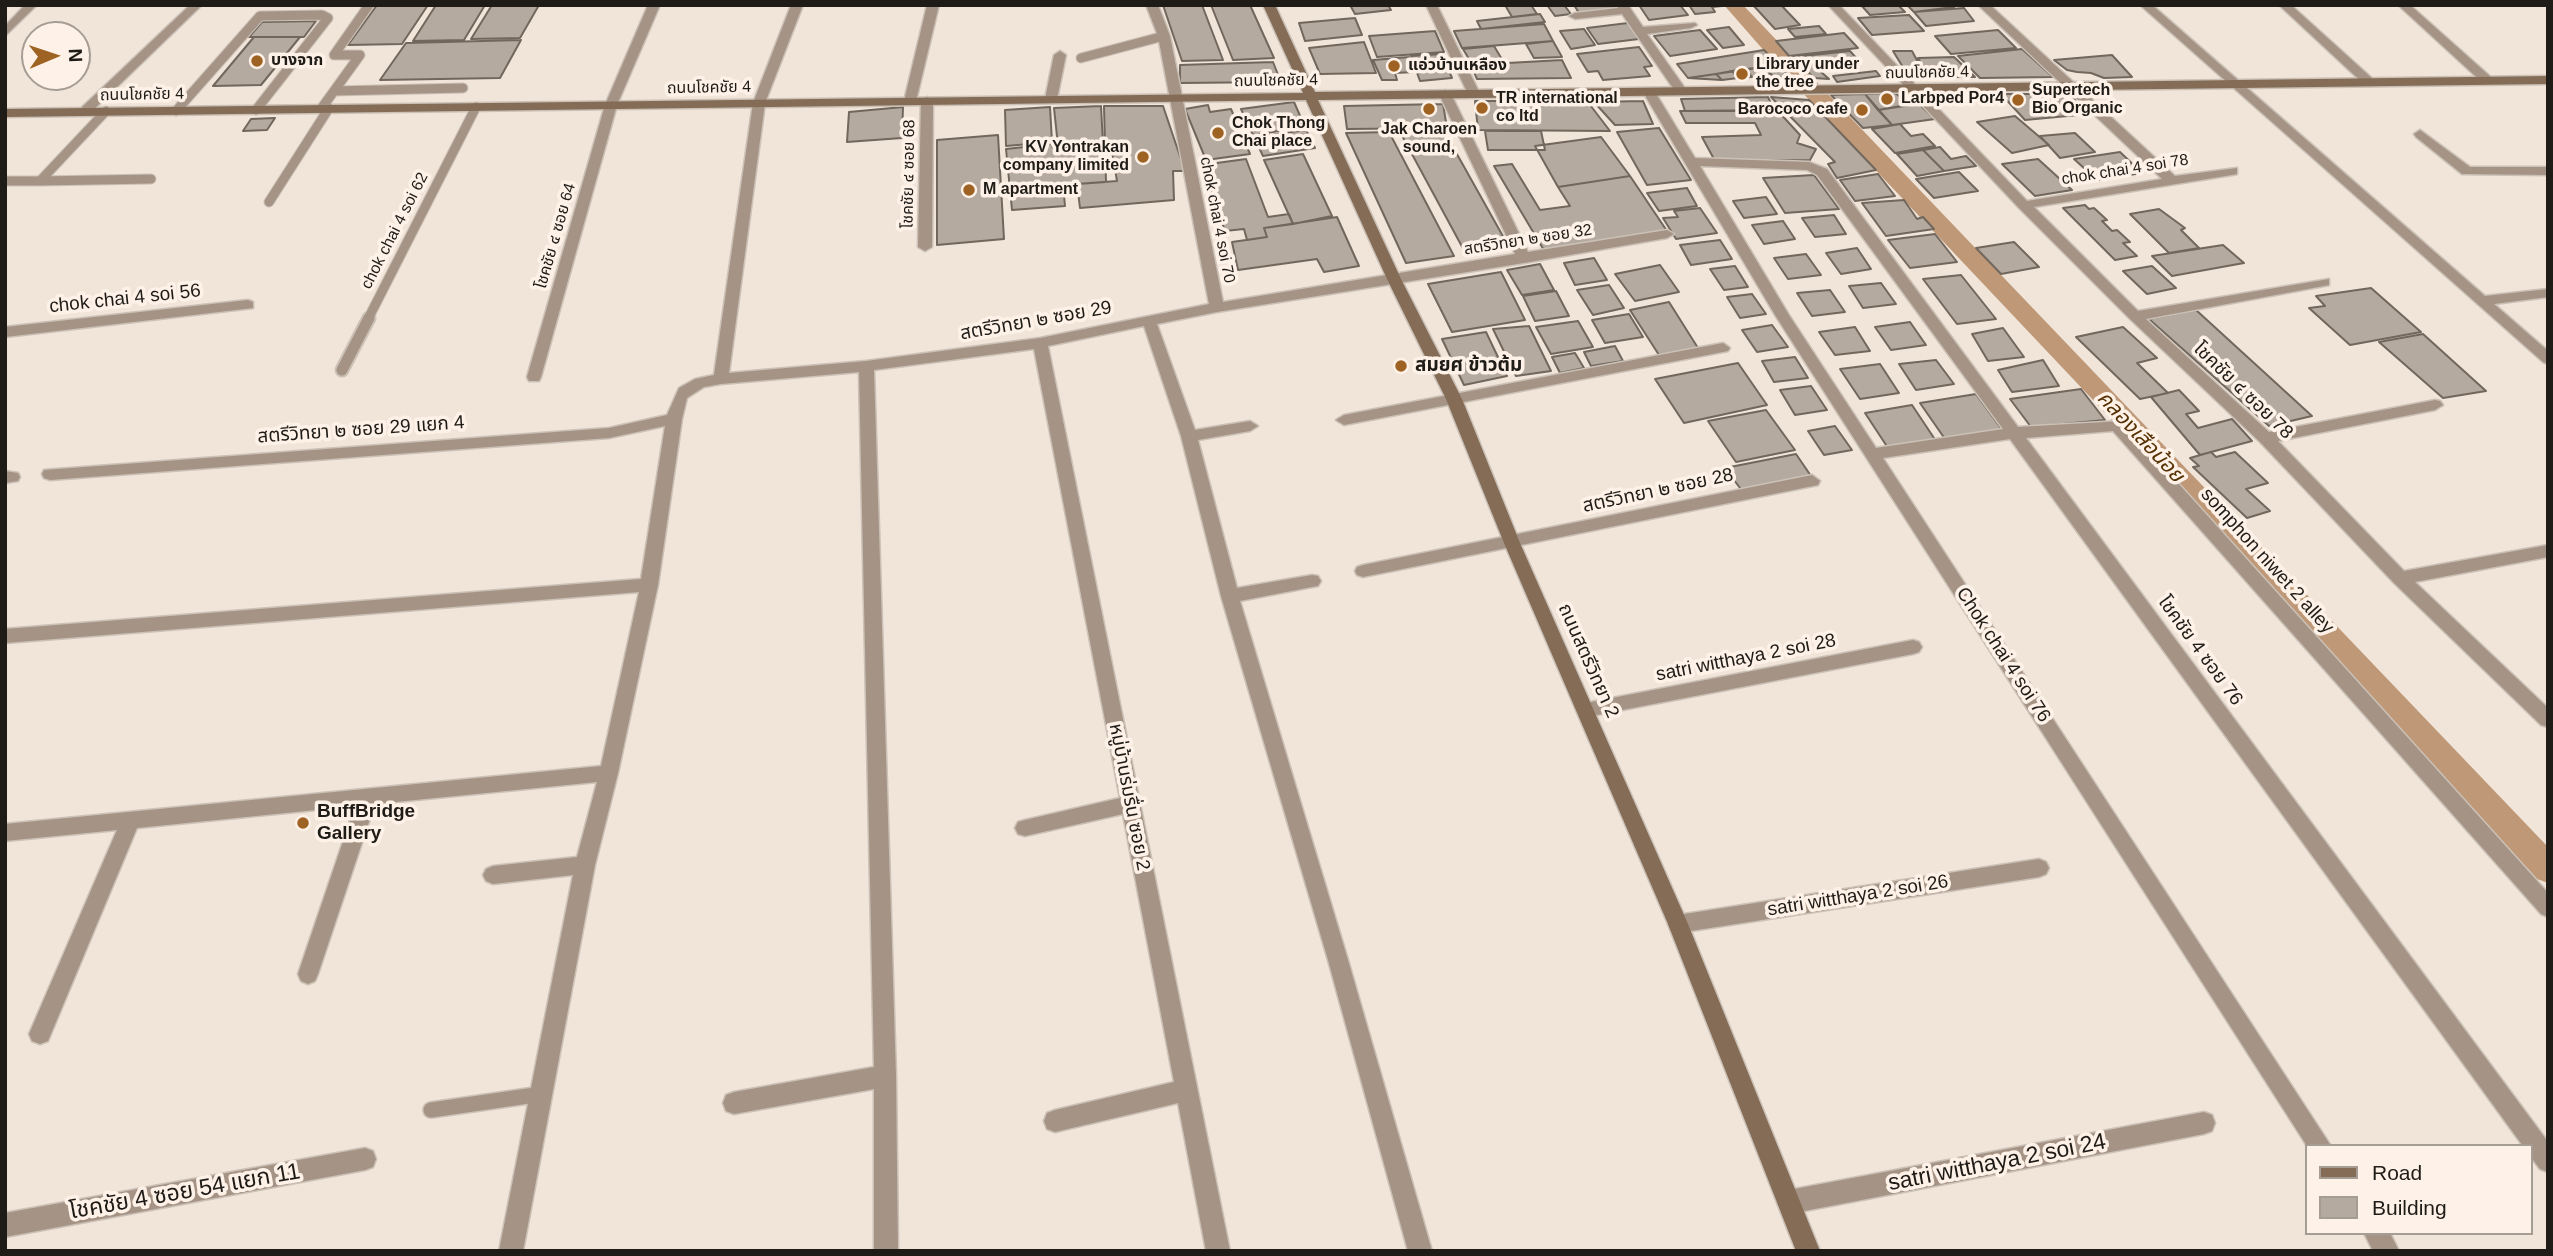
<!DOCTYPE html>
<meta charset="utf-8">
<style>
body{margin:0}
#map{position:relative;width:2553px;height:1256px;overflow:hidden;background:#f1e5da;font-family:Arial,sans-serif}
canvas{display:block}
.frame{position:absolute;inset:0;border:7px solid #1f1b17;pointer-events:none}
.legend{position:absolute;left:2305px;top:1144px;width:228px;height:91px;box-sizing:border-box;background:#fef2e8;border:2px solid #a59c94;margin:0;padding:9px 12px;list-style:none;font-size:21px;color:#1f1b17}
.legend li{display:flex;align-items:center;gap:14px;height:35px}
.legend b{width:35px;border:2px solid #a59c94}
.north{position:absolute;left:21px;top:21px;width:70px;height:70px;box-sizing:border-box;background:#fef2e8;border:2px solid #a59c94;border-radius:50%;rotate:88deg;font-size:19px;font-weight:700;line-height:28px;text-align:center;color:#1f1b17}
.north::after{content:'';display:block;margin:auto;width:24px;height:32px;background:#9e6323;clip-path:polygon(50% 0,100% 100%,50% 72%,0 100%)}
</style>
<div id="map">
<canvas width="2553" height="1256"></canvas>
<div class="frame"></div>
<ul class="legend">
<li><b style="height:9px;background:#846c56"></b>Road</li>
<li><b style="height:19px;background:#b5aaa0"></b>Building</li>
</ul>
<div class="north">N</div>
</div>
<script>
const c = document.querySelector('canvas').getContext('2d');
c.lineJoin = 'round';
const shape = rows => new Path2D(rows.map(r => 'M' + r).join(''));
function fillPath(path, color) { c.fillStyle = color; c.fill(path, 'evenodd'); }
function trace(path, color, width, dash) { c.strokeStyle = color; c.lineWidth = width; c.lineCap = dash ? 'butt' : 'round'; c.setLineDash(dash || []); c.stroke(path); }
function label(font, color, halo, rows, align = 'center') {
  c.font = font + ' Arial,"Noto Sans Thai",sans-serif'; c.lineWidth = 7; c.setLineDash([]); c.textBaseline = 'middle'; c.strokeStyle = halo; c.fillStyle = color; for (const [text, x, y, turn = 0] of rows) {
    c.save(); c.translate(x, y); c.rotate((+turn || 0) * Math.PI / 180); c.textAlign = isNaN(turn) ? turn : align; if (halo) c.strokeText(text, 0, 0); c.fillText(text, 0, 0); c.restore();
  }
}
fillPath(shape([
 [1724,5,1743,5,2548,847,2548,883,2537,879,2197,510,1780,69,1724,5]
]), '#bf9977');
const building = shape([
 [377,5,428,5,402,44,348,45,377,5],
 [436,5,485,5,464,40,413,41,436,5],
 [492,5,539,5,520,38,471,39,492,5],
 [1163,5,1202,5,1223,60,1182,61,1163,5],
 [1211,5,1250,5,1274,58,1233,60,1211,5],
 [1350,5,1388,5,1391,10,1355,14,1350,5],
 [1505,5,1531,5,1537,14,1512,17,1505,5],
 [1547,5,1564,5,1571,14,1555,16,1547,5],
 [1574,5,1611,5,1614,9,1579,13,1574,5],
 [1639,5,1680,5,1688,15,1649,20,1639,5],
 [1689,5,1721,5,1722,6,1712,7,1715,12,1695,14,1689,5],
 [1753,5,1781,5,1800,25,1775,29,1753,5],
 [1861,5,1898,5,1905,12,1870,15,1861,5],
 [1907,5,1952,5,1954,7,1914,12,1907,5],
 [1964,8,1974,21,1926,26,1914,12,1964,8],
 [1540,14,1545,22,1481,29,1477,21,1540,14],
 [1909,15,1924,31,1872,35,1858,18,1909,15],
 [1355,18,1362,35,1305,41,1299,23,1355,18],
 [316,21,304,37,249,37,262,22,316,21],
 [1628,23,1639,39,1598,44,1587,28,1628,23],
 [1544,24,1553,41,1462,48,1454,31,1544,24],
 [1819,26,1826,34,1795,37,1788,29,1819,26],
 [1729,27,1744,45,1723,48,1707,30,1729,27],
 [1584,29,1595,45,1571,49,1560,31,1584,29],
 [1700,30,1717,49,1670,56,1654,36,1700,30],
 [1998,30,2016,48,1951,54,1935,36,1998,30],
 [1435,31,1444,52,1377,57,1369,36,1435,31],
 [1844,33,1858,48,1789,56,1776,41,1844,33],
 [254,37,300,37,261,85,213,86,254,37],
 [521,40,500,78,380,80,406,43,521,40],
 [1553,41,1562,57,1534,58,1526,44,1553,41],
 [1364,42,1376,73,1320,74,1309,48,1364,42],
 [1494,46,1503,61,1472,64,1463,49,1494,46],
 [1639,47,1652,66,1644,67,1650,76,1603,80,1598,71,1588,72,1577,54,1639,47],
 [2022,49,2053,77,1980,78,1958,56,2022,49],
 [1764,50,1778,65,1688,78,1677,64,1764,50],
 [1850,51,1858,60,1811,65,1803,56,1850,51],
 [1893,51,1912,51,1926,77,1909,77,1893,51],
 [1442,54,1452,78,1420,81,1411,56,1442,54],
 [2112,55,2132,77,2104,78,2091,73,2077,72,2067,70,2054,60,2112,55],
 [1803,56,1829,79,1814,78,1793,57,1803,56],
 [1409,57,1415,72,1395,73,1397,80,1382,80,1373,60,1409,57],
 [1954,57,1975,77,1930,77,1918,58,1954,57],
 [1562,60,1571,78,1477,79,1471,65,1562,60],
 [1273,62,1281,82,1180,83,1180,65,1273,62],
 [1778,65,1789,76,1775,78,1764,67,1778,65],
 [1764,67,1773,77,1752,77,1746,69,1764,67],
 [1746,69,1752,77,1738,78,1732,71,1746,69],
 [1732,71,1738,78,1722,80,1716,74,1732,71],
 [1876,71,1880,76,1837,82,1833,76,1876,71],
 [1716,74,1722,80,1688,78,1716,74],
 [1895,93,1911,105,1878,110,1865,94,1895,93],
 [1865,94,1892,125,1863,128,1831,95,1865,94],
 [2001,94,2069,94,2089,114,2025,120,2001,94],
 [1768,97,1774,110,1685,111,1681,99,1768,97],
 [1771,97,1809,100,1876,170,1837,178,1828,164,1835,162,1771,97],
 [1475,101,1587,101,1610,131,1478,130,1475,101],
 [1643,101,1653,124,1615,125,1594,102,1643,101],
 [1294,102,1305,127,1253,135,1241,109,1294,102],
 [1918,103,1935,119,1892,125,1878,110,1918,103],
 [1443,104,1447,128,1347,129,1344,106,1443,104],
 [1208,105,1210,112,1231,109,1250,154,1206,160,1185,109,1208,105],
 [1101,106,1103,144,1058,146,1054,108,1101,106],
 [1104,106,1163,106,1185,171,1173,171,1174,200,1080,208,1077,184,1106,182,1104,106],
 [903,107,902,138,847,142,849,112,903,107],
 [1050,107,1052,142,1006,146,1005,110,1050,107],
 [1680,111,1778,111,1800,135,1797,143,1816,149,1810,160,1715,161,1702,137,1761,135,1755,123,1686,123,1680,111],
 [2015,116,2049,145,2012,153,1977,122,2015,116],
 [275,118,267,130,243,131,251,119,275,118],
 [1900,124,1911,136,1923,134,1935,146,1895,153,1872,129,1900,124],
 [1659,128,1691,180,1647,185,1617,132,1659,128],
 [1306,130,1315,148,1263,156,1254,137,1306,130],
 [1444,131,1509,247,1466,254,1400,132,1444,131],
 [1485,131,1541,131,1545,150,1488,150,1485,131],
 [1389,132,1454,256,1406,263,1346,133,1389,132],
 [2075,133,2095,152,2060,158,2040,136,2075,133],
 [998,135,1004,239,937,245,937,140,998,135],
 [1601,137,1630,176,1558,187,1535,146,1601,137],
 [1051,144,1053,148,1111,146,1117,181,1063,185,1065,206,1012,210,1006,149,1051,144],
 [1940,147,1951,159,1966,156,1976,166,1944,171,1923,150,1940,147],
 [1923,150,1944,171,1917,176,1897,154,1923,150],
 [2120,152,2142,173,2097,180,2074,159,2120,152],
 [1303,154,1332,216,1293,224,1264,160,1303,154],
 [1246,159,1268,217,1289,214,1293,224,1264,228,1267,237,1247,240,1244,229,1225,231,1202,165,1246,159],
 [2038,159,2072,190,2035,196,2002,164,2038,159],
 [1512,164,1540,210,1570,206,1558,187,1630,176,1669,234,1545,252,1494,166,1512,164],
 [1959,172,1978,191,1934,198,1916,179,1959,172],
 [1878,174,1895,196,1855,201,1840,180,1878,174],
 [1814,175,1839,209,1785,213,1763,178,1814,175],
 [1687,188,1697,206,1659,211,1647,193,1687,188],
 [1766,197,1777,214,1744,218,1733,201,1766,197],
 [1904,200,1917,219,1923,217,1934,229,1886,236,1862,203,1904,200],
 [2085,205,2089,209,2094,208,2107,220,2102,221,2112,231,2117,230,2130,242,2123,243,2137,256,2115,260,2063,208,2085,205],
 [1700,208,1717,233,1676,239,1663,218,1678,217,1674,211,1700,208],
 [2159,209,2185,228,2181,230,2199,248,2169,253,2130,214,2159,209],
 [1834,215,1846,234,1815,237,1802,218,1834,215],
 [1337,217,1359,266,1324,272,1317,259,1238,270,1232,242,1267,237,1264,228,1337,217],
 [1783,221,1795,239,1764,244,1752,225,1783,221],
 [1935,234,1957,262,1910,268,1888,240,1935,234],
 [1720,240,1732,259,1691,265,1680,245,1720,240],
 [2014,242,2039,267,2001,274,1976,248,2014,242],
 [2223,245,2244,263,2172,276,2152,256,2223,245],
 [1857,248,1871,269,1841,274,1826,253,1857,248],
 [1806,254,1821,275,1788,279,1774,258,1806,254],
 [1594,258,1607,280,1575,285,1564,263,1594,258],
 [1540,264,1554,290,1522,295,1507,270,1540,264],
 [1660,265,1679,292,1635,301,1615,274,1660,265],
 [1735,266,1748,287,1724,290,1710,269,1735,266],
 [2152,266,2176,288,2147,294,2123,271,2152,266],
 [1501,272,1525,320,1452,332,1428,284,1501,272],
 [1961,275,1996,319,1957,324,1923,279,1961,275],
 [1881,283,1896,304,1863,308,1849,286,1881,283],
 [1609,285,1624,308,1593,315,1577,290,1609,285],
 [2371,288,2421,332,2350,345,2309,308,2325,306,2316,296,2371,288],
 [1830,290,1845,312,1812,316,1797,293,1830,290],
 [1556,291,1569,316,1535,321,1523,296,1556,291],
 [1752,294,1766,314,1740,318,1727,297,1752,294],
 [1669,302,1698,348,1659,355,1630,310,1669,302],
 [2196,310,2312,416,2269,426,2149,319,2196,310],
 [1629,314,1643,337,1605,343,1592,320,1629,314],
 [1578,321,1593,347,1551,354,1536,327,1578,321],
 [1910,322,1926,345,1891,350,1875,327,1910,322],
 [1772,325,1788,347,1757,352,1742,330,1772,325],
 [1529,326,1551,371,1516,376,1493,329,1529,326],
 [1855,327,1870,351,1835,355,1819,332,1855,327],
 [2123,327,2157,358,2137,363,2168,393,2140,399,2076,337,2123,327],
 [2003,328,2024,357,1988,361,1972,334,2003,328],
 [1486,332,1507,376,1464,385,1442,339,1486,332],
 [2423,334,2486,391,2443,398,2379,342,2423,334],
 [1615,346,1623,361,1591,366,1584,352,1615,346],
 [1575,353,1584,368,1560,373,1552,357,1575,353],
 [1795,357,1808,378,1774,382,1762,361,1795,357],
 [1936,360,1954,384,1916,390,1899,364,1936,360],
 [2043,360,2059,386,2012,392,1998,370,2043,360],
 [1738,363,1767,405,1684,423,1655,379,1738,363],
 [1880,364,1899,393,1860,399,1840,369,1880,364],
 [1811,386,1827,410,1795,415,1780,390,1811,386],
 [2081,389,2105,420,2031,427,2010,399,2081,389],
 [2179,390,2199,411,2186,414,2198,428,2232,419,2252,441,2200,455,2151,397,2179,390],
 [1976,394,2003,431,1945,439,1920,403,1976,394],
 [1912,405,1936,441,1888,448,1865,413,1912,405],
 [1766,410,1795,450,1736,462,1708,421,1766,410],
 [1835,426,1852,450,1824,455,1808,431,1835,426],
 [2211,452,2216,457,2235,452,2268,483,2246,489,2270,511,2247,518,2193,467,2199,466,2190,458,2211,452],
 [1796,454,1811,476,1743,492,1725,468,1796,454]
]);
fillPath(building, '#b5aaa0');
trace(building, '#71675d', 2);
const laneFar2 = shape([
 [1081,58,1164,36],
 [334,91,463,88],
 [321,109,360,55,334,55,369,5],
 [106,111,40,181,151,179],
 [176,111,260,16,322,15,328,18,256,110],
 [5,181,40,181],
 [269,202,329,108],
 [368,319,476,107]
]);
const laneFar1 = shape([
 [342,370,369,318]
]);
const lane = shape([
 [431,1110,542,1094]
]);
const street = shape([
 [25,5,37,5,5,36,5,26,25,5],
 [190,5,202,5,88,115,80,115,80,109,190,5],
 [648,5,660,5,617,105,541,377,539,381,529,381,527,377,605,105,648,5],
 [791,5,803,5,765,103,729,373,866,361,1040,338,1209,304,1158,36,1146,5,1158,5,1170,36,1223,302,1515,254,1439,94,1445,90,1451,94,1528,252,1667,230,1674,234,1667,238,1524,263,1217,312,1157,324,1195,430,1250,421,1258,426,1250,431,1198,440,1237,588,1312,575,1318,576,1321,581,1318,586,1312,587,1240,601,1348,960,1432,1251,1408,1251,1328,960,1221,596,1181,436,1144,326,1048,346,1230,1251,1206,1251,1178,1103,1055,1132,1047,1129,1044,1121,1047,1113,1055,1110,1174,1082,1123,814,1025,836,1018,834,1015,828,1018,822,1025,820,1120,798,1034,349,874,370,896,1076,898,1251,874,1251,874,1089,734,1114,726,1111,723,1103,726,1095,734,1092,874,1067,859,372,721,384,704,387,687,398,682,419,658,585,618,773,595,865,523,1251,499,1251,573,875,493,884,486,881,483,875,486,869,493,866,577,857,597,782,375,804,318,974,315,981,308,984,301,981,298,974,355,806,137,828,48,1041,40,1044,32,1041,29,1034,117,830,5,841,5,824,601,766,639,592,5,643,5,629,641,579,665,426,609,438,50,480,44,478,42,474,44,470,609,428,667,415,679,388,695,379,714,375,753,103,791,5],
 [927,5,939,5,916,101,910,105,904,101,927,5],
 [1426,5,1437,5,1480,94,1478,97,1468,94,1426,5],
 [1617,5,1628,5,1643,27,1695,23,1697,25,1691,28,1647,34,1687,91,1685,94,1677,94,1622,14,1575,19,1569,16,1575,13,1618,8,1617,5],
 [1828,5,1839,5,2027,201,2162,179,1978,5,1990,5,2175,176,2237,168,2237,174,2232,175,2034,207,2138,311,2329,279,2329,285,2324,286,2146,319,2269,432,2435,400,2440,401,2443,405,2435,410,2278,441,2404,571,2548,545,2548,557,2415,582,2548,708,2548,727,2541,725,2394,583,2260,442,2130,319,2019,208,1828,5],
 [2140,5,2152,5,2485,296,2548,289,2548,297,2494,304,2548,351,2548,364,2543,362,2140,5],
 [2279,5,2291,5,2374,80,2374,86,2366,86,2279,5],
 [2398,5,2410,5,2492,78,2492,84,2484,84,2398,5],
 [1060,51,1066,55,1057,99,1051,103,1045,99,1054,55,1060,51],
 [1649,88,1655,92,1695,158,1809,162,1827,169,2018,427,2122,421,2548,893,2548,917,2541,914,2113,431,2026,438,2548,1142,2548,1172,2540,1169,2530,1156,2530,1146,2523,1146,2010,439,1883,458,2331,1146,2307,1146,1775,315,1643,92,1649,88],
 [1700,166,1807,170,1817,175,2003,429,1876,448,1789,315,1700,166],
 [927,97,933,101,932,247,925,251,918,247,921,101,927,97],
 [2420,130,2470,167,2548,167,2548,175,2462,174,2416,137,2414,134,2420,130],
 [248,300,253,302,253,308,5,337,5,327,248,300],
 [1723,343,1730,348,1728,351,1344,425,1336,420,1344,415,1723,343],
 [5,471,18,473,20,477,18,481,5,483,5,471],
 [1812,475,1820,481,1818,485,1363,577,1357,575,1355,571,1357,567,1363,565,1812,475],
 [1913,640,1919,642,1922,647,1919,652,1913,654,1586,717,1580,715,1577,710,1580,705,1586,703,1913,640],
 [2039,859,2046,862,2049,868,2046,874,2039,877,1678,933,1671,931,1668,924,1671,917,1678,915,2039,859],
 [2204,1112,2212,1115,2215,1123,2212,1131,2204,1134,1789,1214,1781,1210,1777,1202,1781,1194,1789,1190,2204,1112],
 [365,1148,373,1151,376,1159,373,1167,365,1170,5,1237,5,1213,365,1148],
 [2364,1233,2390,1233,2399,1251,2373,1251,2364,1233]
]);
const secondary = shape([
 [1263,5,1275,5,1315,92,2548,76,2548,84,1318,100,1401,279,1462,399,1520,543,1688,924,1820,1251,1796,1251,1668,924,1504,543,1446,399,1387,279,1306,100,5,117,5,109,1303,93,1263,5]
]);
trace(laneFar2, '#cbc1b7', 11);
trace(laneFar1, '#cbc1b7', 15);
trace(lane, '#cbc1b7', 18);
trace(street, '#cbc1b7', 3);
trace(secondary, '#cbc1b7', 3);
trace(laneFar2, '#a59485', 9);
trace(laneFar1, '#a59485', 11);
trace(lane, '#a59485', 15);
fillPath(street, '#a59485');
fillPath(secondary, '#846c56');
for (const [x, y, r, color] of [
 [257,61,7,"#9e6323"],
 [1394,66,7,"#9e6323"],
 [1742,74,7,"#9e6323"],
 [1887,99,7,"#9e6323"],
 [2018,100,7,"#9e6323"],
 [1482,108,7,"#9e6323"],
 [1429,109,7,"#9e6323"],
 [1862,110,7,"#9e6323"],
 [1218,133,7,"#9e6323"],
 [1143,157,7,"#9e6323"],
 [969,190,7,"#9e6323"],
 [1401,366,7,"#9e6323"],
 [303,823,7,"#9e6323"]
]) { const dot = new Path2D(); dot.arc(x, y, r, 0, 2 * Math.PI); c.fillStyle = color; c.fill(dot); trace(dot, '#fef2e8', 2.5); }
label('bold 16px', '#1f1b17', '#fef2e8', [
 ["บางจาก",271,61],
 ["Library under",1756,65],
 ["the tree",1756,83],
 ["แอ่วบ้านเหลือง",1408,66],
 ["Supertech",2032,91],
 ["Bio Organic",2032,109],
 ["TR international",1496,99],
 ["co ltd",1496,117],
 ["Larbped Por4",1901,99],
 ["Barococo cafe",1848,110,"right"],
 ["Chok Thong",1232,124],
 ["Chai place",1232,142],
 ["Jak Charoen",1429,130,"center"],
 ["sound,",1429,148,"center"],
 ["KV Yontrakan",1129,148,"right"],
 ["company limited",1129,166,"right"],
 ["M apartment",983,190]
], 'left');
label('16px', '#1f1b17', '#fef2e8', [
 ["ถนนโชคชัย 4",1927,73,-1],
 ["ถนนโชคชัย 4",1276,81,-1],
 ["ถนนโชคชัย 4",709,88,-1],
 ["ถนนโชคชัย 4",142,95,-1],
 ["chok chai 4 soi 78",2125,170,-9],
 ["โชคชัย ๔ ซอย 68",909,174,-89],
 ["chok chai 4 soi 70",1217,220,79],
 ["chok chai 4 soi 62",395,231,-63],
 ["โชคชัย ๔ ซอย 64",556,236,-74],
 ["สตรีวิทยา ๒ ซอย 32",1528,240,-9]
]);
label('19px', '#1f1b17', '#fef2e8', [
 ["chok chai 4 soi 56",125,299,-6],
 ["สตรีวิทยา ๒ ซอย 29",1036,321,-10],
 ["โชคชัย ๔ ซอย 78",2243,391,44],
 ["สตรีวิทยา ๒ ซอย 29 แยก 4",361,430,-4],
 ["สตรีวิทยา ๒ ซอย 28",1658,491,-12],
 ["somphon niwet 2 alley",2267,561,48],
 ["โชคชัย 4 ซอย 76",2200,651,54],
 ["Chok chai 4 soi 76",2003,655,57],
 ["satri witthaya 2 soi 28",1746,658,-11],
 ["ถนนสตรีวิทยา 2",1588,661,66],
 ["หมู่บ้านร่มรื่น ซอย 2",1129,797,79],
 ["satri witthaya 2 soi 26",1858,896,-9]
]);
label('bold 19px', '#1f1b17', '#fef2e8', [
 ["สมยศ ข้าวต้ม",1415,366],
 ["BuffBridge",317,812],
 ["Gallery",317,834]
], 'left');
label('italic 21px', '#563104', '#fef2e8', [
 ["คลองเสือน้อย",2140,437,47]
]);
label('23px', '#1f1b17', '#fef2e8', [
 ["satri witthaya 2 soi 24",1997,1163,-11],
 ["โชคชัย 4 ซอย 54 แยก 11",185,1192,-10]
]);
</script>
